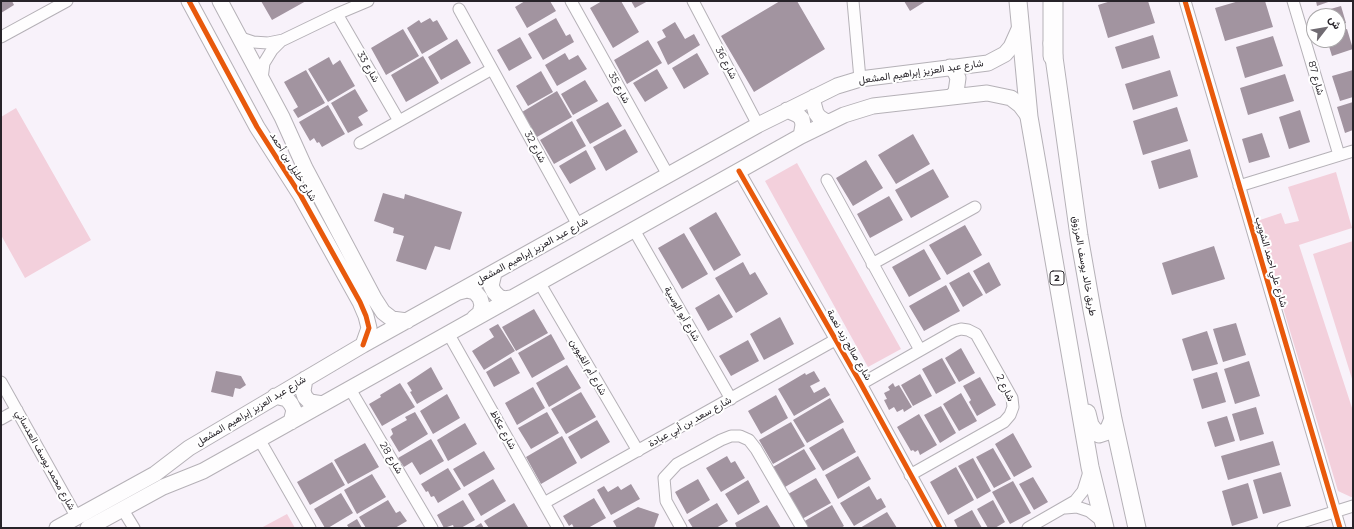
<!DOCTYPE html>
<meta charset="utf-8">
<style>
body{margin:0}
#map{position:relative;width:1354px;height:529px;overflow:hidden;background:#f8f2fa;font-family:Montserrat,Vazirmatn,sans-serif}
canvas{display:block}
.frame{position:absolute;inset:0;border:2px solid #272329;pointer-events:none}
.north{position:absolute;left:1306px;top:8px;width:40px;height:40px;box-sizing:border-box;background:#fff;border:1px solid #a9a7a9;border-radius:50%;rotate:59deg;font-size:11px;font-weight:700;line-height:16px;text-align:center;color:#272329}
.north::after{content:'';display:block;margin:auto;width:14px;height:18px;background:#706b72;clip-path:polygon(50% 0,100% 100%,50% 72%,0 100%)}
</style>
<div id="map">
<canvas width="1354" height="529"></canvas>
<div class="frame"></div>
<div class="north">ش</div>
</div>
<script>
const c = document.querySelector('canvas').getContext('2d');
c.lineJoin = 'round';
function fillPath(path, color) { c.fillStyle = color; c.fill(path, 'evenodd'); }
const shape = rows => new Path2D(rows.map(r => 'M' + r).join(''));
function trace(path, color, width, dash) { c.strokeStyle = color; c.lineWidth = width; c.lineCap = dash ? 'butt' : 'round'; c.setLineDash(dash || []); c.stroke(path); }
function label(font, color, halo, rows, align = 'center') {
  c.font = font + ' Montserrat,Vazirmatn,sans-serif'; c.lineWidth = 4; c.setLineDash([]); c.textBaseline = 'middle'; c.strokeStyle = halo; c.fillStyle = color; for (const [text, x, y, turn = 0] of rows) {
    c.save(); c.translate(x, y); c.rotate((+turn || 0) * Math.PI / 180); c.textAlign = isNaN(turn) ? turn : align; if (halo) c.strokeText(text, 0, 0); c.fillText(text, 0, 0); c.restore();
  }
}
fillPath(shape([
 [16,108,91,240,25,278,1,235,1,117],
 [797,163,901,349,868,367,765,181],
 [1336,172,1352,228,1299,245,1353,411,1353,497,1351,497,1338,491,1257,221,1281,213,1285,224,1299,221,1288,187],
 [1353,241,1353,382,1313,254],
 [287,514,295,528,261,528]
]), '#f3d0dc');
fillPath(shape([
 [1,1,12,1,14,5,1,13],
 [261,1,306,1,272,20],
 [525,1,550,1,556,11,527,28,515,7],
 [602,1,621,1,639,32,613,48,590,8],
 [631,1,648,1,635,8],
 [780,1,797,1,825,49,754,92,721,36],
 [904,1,926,1,910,11],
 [1111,1,1148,1,1155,23,1108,38,1098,5],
 [1239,1,1265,1,1273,27,1225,41,1215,8],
 [1316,1,1331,1,1317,6],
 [1341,6,1346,23,1338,26,1338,16,1321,16,1320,12],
 [430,18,433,22,437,20,448,39,422,54,407,28,419,20,421,23],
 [556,18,566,36,570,34,574,42,543,60,528,34],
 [675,22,685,39,694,34,700,45,668,65,657,42,666,37,662,30],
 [403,29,419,56,386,75,371,48],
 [1347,29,1353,49,1332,56,1327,40,1338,40,1338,31],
 [1153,35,1160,58,1122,69,1115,47],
 [1273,36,1283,66,1245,78,1236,47],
 [520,37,532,58,509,71,497,50],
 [457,39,471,63,441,80,428,57],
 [648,40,662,63,627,84,614,60],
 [565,53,569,60,578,55,587,69,557,86,545,65],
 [697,53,709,74,684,89,672,68],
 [423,56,439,83,406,102,391,75],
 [329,57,333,65,340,60,355,86,328,102,308,69],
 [657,69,668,88,645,102,633,83],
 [306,70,325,103,298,118,293,110,298,107,284,82],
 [1170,70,1178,96,1133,110,1125,84],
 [1353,70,1353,97,1340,101,1332,76],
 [541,71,553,92,528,106,516,86],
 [1285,74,1294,101,1248,115,1240,88],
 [585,80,598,101,573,115,561,94],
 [355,89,368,111,358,117,363,125,348,133,331,103],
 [557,91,572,117,537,137,522,112],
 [608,102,622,126,590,144,576,120],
 [1353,102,1353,130,1345,133,1337,107],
 [328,105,345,134,322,147,319,142,317,143,314,138,310,141,299,122],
 [1177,107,1188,141,1143,155,1133,121],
 [1300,110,1310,142,1289,149,1279,117],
 [572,121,586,146,554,164,540,140],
 [625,129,638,152,606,171,593,147],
 [1262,133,1270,157,1249,163,1242,139],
 [913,134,930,164,896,184,878,155],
 [1190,149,1198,177,1159,189,1151,161],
 [586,150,596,169,570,184,559,166],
 [866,160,883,188,853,206,836,178],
 [933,169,949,197,911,218,895,190],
 [383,193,404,199,405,194,462,212,450,250,435,246,426,270,396,261,404,236,393,233,394,228,374,221],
 [889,196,903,220,870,238,857,214],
 [716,212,741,255,714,271,689,228],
 [965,225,982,255,947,275,929,245],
 [684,233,708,274,682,289,658,248],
 [1214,246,1225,279,1172,295,1162,263],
 [924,249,941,279,909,297,892,267],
 [743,262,750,275,755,272,768,294,736,313,715,278],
 [989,262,1001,285,986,294,973,271],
 [969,272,983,295,963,307,949,283],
 [946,285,960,311,924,331,909,306],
 [719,294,733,317,708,331,695,308],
 [534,309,548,333,516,351,502,327],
 [780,317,794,344,764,360,750,334],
 [1236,323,1246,355,1223,362,1213,329],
 [498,324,515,351,484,370,472,351,494,337,489,329],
 [1207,331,1218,364,1192,371,1182,339],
 [551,334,565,359,532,378,518,353],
 [748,340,759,361,731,376,719,356],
 [961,348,975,373,959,382,945,358],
 [511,357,520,373,494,387,486,372],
 [942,358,956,383,936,394,922,369],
 [1249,361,1260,396,1235,404,1224,369],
 [567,365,581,388,549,407,536,383],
 [431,367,443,389,417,404,410,392,412,391,407,383],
 [216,371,241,376,246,385,240,389,235,388,233,397,211,392],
 [814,371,820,381,810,386,814,393,825,387,830,395,794,416,778,389,805,373,806,375],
 [1217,372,1226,402,1202,409,1193,379],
 [920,374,932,396,913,406,901,385],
 [980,377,996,405,977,416,969,402,971,400,963,386],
 [400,383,415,407,382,426,369,404,381,397,380,395],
 [893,383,895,387,899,385,912,407,904,412,903,409,897,412,894,407,889,410,884,400,887,399,884,393,890,390,888,387],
 [533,387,545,408,517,425,505,403],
 [581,392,596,417,566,434,551,409],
 [961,393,977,421,959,431,943,404],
 [447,394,460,418,433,434,420,411],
 [776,395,788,418,761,434,748,411],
 [830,398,844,422,807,443,793,420],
 [941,406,956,433,940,443,924,415],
 [1256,407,1264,434,1240,441,1232,414],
 [415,412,428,434,399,452,390,437,393,434,391,429,407,420,405,417],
 [547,412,559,433,531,449,518,428],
 [919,414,937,445,920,455,918,450,915,452,913,450,911,451,897,427],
 [1227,416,1235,441,1215,447,1207,422],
 [597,420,610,442,581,459,568,437],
 [791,422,805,446,773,464,759,440],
 [465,423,477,444,448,461,437,440],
 [843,428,856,452,823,471,809,448],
 [1013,433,1032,467,1014,477,995,444],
 [562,436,577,463,541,484,526,457],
 [431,439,444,461,420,475,412,462,404,467,398,458],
 [1273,441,1280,465,1228,480,1221,456],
 [365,443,379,467,348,484,334,460],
 [993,448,1011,479,994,488,976,457],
 [804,449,816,469,785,487,773,467],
 [484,451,495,469,464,487,453,469],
 [727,456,731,463,735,461,745,478,721,492,706,468],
 [858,456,871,479,838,499,825,475],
 [973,458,991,491,977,499,958,466],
 [332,462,345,485,310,505,297,482],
 [956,467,974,500,948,515,930,482],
 [448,468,461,489,438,503,434,496,431,497,428,491,426,492,421,484],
 [1281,472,1291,506,1263,514,1253,480],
 [372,474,386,497,357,514,344,490],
 [1033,477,1048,502,1034,510,1019,484],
 [816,478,831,503,802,519,788,494],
 [493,479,506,501,481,516,468,494],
 [698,479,710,500,687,514,675,492],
 [748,480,760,502,738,515,725,494],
 [1013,481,1031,513,1010,524,992,492],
 [1248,483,1258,518,1232,526,1222,491],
 [631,484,640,499,611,515,597,490,604,486,608,492,618,486,621,490],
 [869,486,877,500,881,498,886,507,854,526,840,503],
 [341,493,353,513,328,528,325,528,314,509],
 [594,498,606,518,588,528,574,528,572,524,569,526,563,516],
 [388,500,396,513,400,511,407,521,395,528,366,528,359,517],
 [463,500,475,520,461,528,454,528,453,525,444,528,437,515],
 [993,500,1005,522,995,528,988,528,977,509],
 [514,503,528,527,489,528,484,521],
 [717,503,728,521,716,528,693,528,688,520],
 [767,505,781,528,737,528,735,523],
 [832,505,844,526,841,528,807,528,803,522],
 [638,507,659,514,654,528,617,528,613,521],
 [972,510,982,528,958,528,954,520],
 [887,512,897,528,860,528],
 [357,519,362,528,349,528,347,525],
 [481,523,484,528,473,528]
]), '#a294a0');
const street = shape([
 [571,1,668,175],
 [693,1,758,125],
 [853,1,860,79],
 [1185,1,1340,528],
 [1293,1,1339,155],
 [459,9,578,225],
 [337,14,399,121],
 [1,37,67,1],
 [238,37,253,42,268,43,283,40,337,14,368,1],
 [262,79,264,63,272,50,281,41],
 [360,143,492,69],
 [739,171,861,384,940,528],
 [827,180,920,350],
 [1239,186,1353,151],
 [634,230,731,399],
 [872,264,975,207],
 [539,282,638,451],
 [448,333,558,528],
 [1,382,76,516],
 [861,384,954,331,961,329,968,330,976,334,1012,398,1013,407,1010,415,1004,422,910,475],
 [350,389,432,528],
 [1,419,17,410],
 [259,439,310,528],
 [544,503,835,340],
 [1065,508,1077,507,1089,511,1099,519,1102,524],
 [123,510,134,528],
 [681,528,666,501,664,478,677,464,721,440,731,436,740,436,749,440,756,449,802,528],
 [1028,528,1075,501,1083,491,1089,472],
 [1283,528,1353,506]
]);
const secondary = shape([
 [189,1,257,127,301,196,360,302,366,316,369,328,363,345],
 [220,1,282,117,305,168,374,298,383,312,392,319,407,321],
 [950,67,955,72,958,78,956,92,951,97],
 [814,97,813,102,816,113,819,117,828,123],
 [787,110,798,115,802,119,803,125,801,136],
 [494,273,491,286,494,292,499,297,505,299,511,298],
 [459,292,467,290,475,292,480,298,482,305,480,313,474,318],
 [305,379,303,391,305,397,310,402,323,404],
 [275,396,287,399,291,404,294,410,291,422],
 [57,528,155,474,189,448,363,345,758,125,837,86,860,79,988,63,1005,54,1011,47,1020,27],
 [88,528,163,487,203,471,801,136,844,115,873,106,987,93,1011,98,1020,105,1029,117]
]);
const primary = shape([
 [1018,1,1029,117,1090,467,1105,528],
 [1052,43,1079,236,1092,310,1113,419,1137,528],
 [1087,413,1090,425,1095,432,1099,434,1108,431,1113,419]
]);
const highway = shape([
 [1053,56,1053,1]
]);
trace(street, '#b5b1b7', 13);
trace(secondary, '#b5b1b7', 17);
trace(primary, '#b5b1b7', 19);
trace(highway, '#b5b1b7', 21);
trace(street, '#fefdfe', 11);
trace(secondary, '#fefdfe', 15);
trace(primary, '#fefdfe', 17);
trace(highway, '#fefdfe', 19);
trace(shape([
 [189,1,257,127,301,196,360,302,366,316,369,328,363,345],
 [1185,1,1340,528],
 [739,171,861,384,940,528]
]), '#e8590c', 5);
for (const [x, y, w] of [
 [1057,278,14]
]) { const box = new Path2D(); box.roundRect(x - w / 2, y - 7, w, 14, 3); c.fillStyle = '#fff'; c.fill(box); trace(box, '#272329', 1); }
label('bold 9px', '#272329', null, [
 ["2",1057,278]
]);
label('10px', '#272329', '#fff', [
 ["شارع 36",726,63,62],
 ["شارع 33",368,67,60],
 ["شارع عبد العزيز إبراهيم المشعل",921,72,-8],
 ["شارع 87",1316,78,74],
 ["شارع 35",619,88,61],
 ["شارع 32",535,147,61],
 ["شارع خليل بن أحمد",293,167,58],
 ["شارع عبد العزيز إبراهيم المشعل",532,251,-29],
 ["شارع علي احمد الشويب",1271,262,74],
 ["طريق خالد يوسف المرزوق",1084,266,80],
 ["شارع أبو الوسية",682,314,60],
 ["شارع صالح زيد نعمة",849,345,60],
 ["شارع أم القيوين",588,367,60],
 ["شارع 2",1005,388,64],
 ["شارع عبد العزيز إبراهيم المشعل",251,411,-31],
 ["شارع سعد بن أبي عبادة",690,422,-29],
 ["شارع عكاظ",503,430,61],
 ["شارع 28",391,458,59],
 ["شارع محمد يوسف العدساني",45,460,61]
]);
</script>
